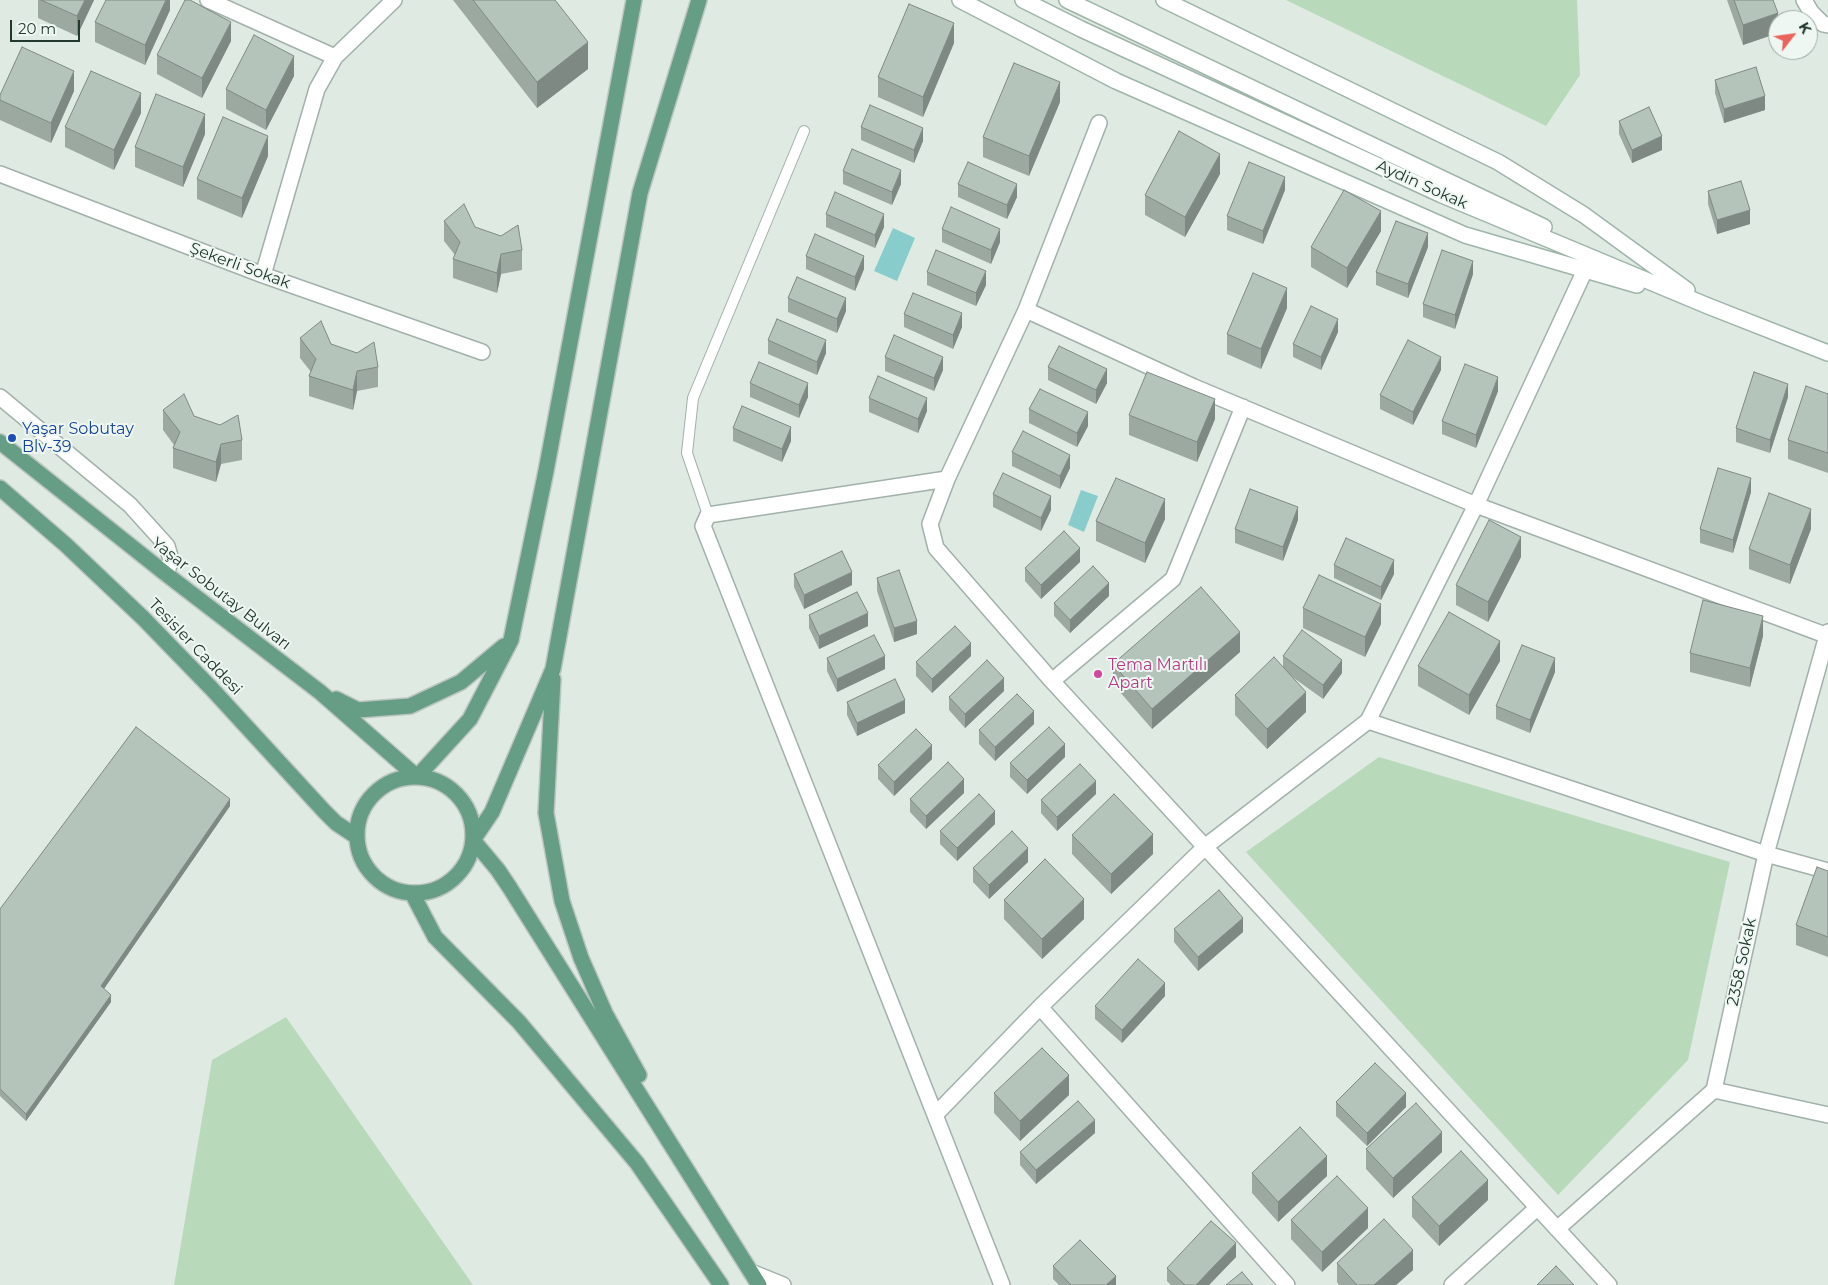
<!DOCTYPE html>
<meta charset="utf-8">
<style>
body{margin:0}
#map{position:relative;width:1828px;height:1285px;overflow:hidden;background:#dfeae3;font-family:Montserrat,sans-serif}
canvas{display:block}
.north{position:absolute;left:1768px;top:10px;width:50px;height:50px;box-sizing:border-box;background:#eff7f2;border:1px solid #9daba4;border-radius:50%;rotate:60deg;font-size:14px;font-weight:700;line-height:20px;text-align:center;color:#21392e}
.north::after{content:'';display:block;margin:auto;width:18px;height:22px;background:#ec635b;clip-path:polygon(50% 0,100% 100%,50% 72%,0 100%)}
.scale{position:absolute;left:10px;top:20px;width:70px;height:22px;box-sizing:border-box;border:2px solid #21392e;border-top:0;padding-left:6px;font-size:15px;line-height:18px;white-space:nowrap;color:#21392e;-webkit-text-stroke:4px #eff7f2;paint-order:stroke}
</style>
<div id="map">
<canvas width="1828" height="1285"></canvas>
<div class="north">K</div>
<div class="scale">20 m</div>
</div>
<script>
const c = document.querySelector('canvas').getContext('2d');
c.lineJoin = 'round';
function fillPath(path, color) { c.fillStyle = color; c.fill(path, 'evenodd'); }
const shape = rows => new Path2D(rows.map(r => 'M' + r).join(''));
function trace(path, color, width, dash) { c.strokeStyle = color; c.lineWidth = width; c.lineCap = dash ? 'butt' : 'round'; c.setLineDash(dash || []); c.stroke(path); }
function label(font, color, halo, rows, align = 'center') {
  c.font = font + ' Montserrat,sans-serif'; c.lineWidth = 4; c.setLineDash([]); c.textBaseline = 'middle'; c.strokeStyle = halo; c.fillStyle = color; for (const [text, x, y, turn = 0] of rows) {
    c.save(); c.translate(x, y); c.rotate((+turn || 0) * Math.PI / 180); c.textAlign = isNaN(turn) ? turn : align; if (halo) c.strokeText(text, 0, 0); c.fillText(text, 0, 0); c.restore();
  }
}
fillPath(shape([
 [1286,0,1577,0,1580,75,1546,126],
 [1379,757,1730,862,1688,1060,1558,1195,1246,852],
 [286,1017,473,1285,174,1285,212,1060]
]), '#b8dabb');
fillPath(shape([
 [893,228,915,238,897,281,874,271],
 [1081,490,1098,496,1084,532,1068,525]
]), '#88cdcb');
const lane = shape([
 [708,515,687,453,693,398,804,131]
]);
const street = shape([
 [208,0,335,57],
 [1804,0,1811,12,1823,24,1828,25],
 [1099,123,1026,310,947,479,930,524,936,548,1052,681,1609,1285],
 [0,174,263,275,482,352],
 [263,275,317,89,335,57,394,0],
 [1026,310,1194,387,1476,505,1828,636],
 [0,397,130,505,167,546,171,560,166,574],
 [947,479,708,515,703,526,1002,1285],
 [1052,681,1173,579,1243,407],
 [1368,721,1766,854,1828,871],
 [1040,1007,1287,1285],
 [1714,1090,1828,1115],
 [935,1115,1040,1007,1206,846,1368,721,1476,505,1585,270],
 [1557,1229,1714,1090,1766,854,1828,632],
 [751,1272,783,1285],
 [1452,1285,1537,1208]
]);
const secondary = shape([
 [960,0,1116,81,1465,235,1637,285],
 [1023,0,1081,29,1442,195,1708,306,1828,353],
 [1067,0,1544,227],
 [1164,0,1498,162,1584,215,1687,290]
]);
const primary = shape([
 [0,442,166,574,320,692,417,777],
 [0,488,66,545,143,618,211,688,324,811,336,823,357,837],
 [553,679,546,813,562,901,581,958,605,1013,639,1075],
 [336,699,358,710,410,706,461,682,504,646],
 [417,777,470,719,511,640,546,471,634,0],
 '357 835a58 58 0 1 1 116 0a58 58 0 1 1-116 0Z',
 [473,840,492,812,553,669,640,193,699,0],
 [473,840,498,870,510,888,759,1285],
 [412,893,435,937,519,1022,637,1163,721,1285]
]);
trace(lane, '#a2b1a9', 12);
trace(street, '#a2b1a9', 18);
trace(secondary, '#9fb5a9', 18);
trace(primary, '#bcc4c0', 18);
trace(lane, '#fff', 10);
trace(street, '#fff', 15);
trace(secondary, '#fff', 15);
trace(primary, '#659e85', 15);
fillPath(shape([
 [38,0,94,0,77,36,38,18],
 [170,0,170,10,145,65,95,42,95,22],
 [453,0,555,0,588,69,537,108],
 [1727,0,1773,0,1778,33,1743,45],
 [231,41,202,98,157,74,157,55],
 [954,43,923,117,878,97,878,77],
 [294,76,266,130,226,109,226,89],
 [1715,80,1765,110,1724,123,1715,93],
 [74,91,51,143,0,120,0,95],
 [1060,102,1029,176,983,157,983,137],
 [141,113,114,170,65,147,65,127],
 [1619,121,1662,150,1632,163,1619,134],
 [861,127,923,141,914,163,861,140],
 [205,134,183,187,135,167,135,147],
 [268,156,242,218,197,199,197,179],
 [843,171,901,184,892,205,843,184],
 [1220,174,1185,237,1145,215,1145,195],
 [958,184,1017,197,1007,219,958,197],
 [1285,190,1263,244,1227,230,1227,216],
 [1708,191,1750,224,1717,234,1708,204],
 [826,214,884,227,875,248,826,227],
 [444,221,475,227,522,250,522,270,501,274,497,293,453,278,453,259,455,255,444,241],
 [942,229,1000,242,991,264,942,242],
 [1381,231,1347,288,1311,267,1311,247],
 [1428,247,1408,298,1376,285,1376,272],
 [806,256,864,269,855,291,806,269],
 [927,272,986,285,976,306,927,285],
 [1473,274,1455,329,1423,317,1423,304],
 [788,298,846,311,837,333,788,312],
 [1287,308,1261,369,1227,354,1227,334],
 [904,314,962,327,953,349,904,327],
 [1338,332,1321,370,1293,357,1293,344],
 [300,338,331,344,378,367,378,387,357,391,353,410,309,396,309,376,311,372,300,358],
 [768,340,826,353,817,375,768,354],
 [885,357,943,370,934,391,885,371],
 [1048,367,1107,383,1096,404,1048,380],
 [1441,370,1413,425,1380,409,1380,395],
 [750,383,808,397,799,418,750,397],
 [1498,391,1476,448,1442,434,1442,421],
 [1828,394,1828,473,1788,459,1788,440],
 [1788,397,1770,453,1736,442,1736,428],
 [869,398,927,411,918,433,869,412],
 [1029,409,1088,426,1077,447,1029,423],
 [163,410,194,416,242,440,242,460,221,464,216,482,173,468,173,448,174,445,163,430],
 [1129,415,1215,419,1197,462,1129,435],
 [733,428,791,441,782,462,733,441],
 [1012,452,1070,468,1060,489,1012,466],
 [1751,492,1733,553,1700,543,1700,529],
 [993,494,1051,510,1041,531,993,507],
 [1165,519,1145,563,1096,541,1096,521],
 [1298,520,1283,561,1235,543,1235,529],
 [1811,529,1790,584,1749,569,1749,549],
 [1521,557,1488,622,1456,605,1456,585],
 [1080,562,1041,599,1025,581,1025,568],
 [1334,565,1394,574,1381,600,1334,578],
 [794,574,852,585,804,609,794,587],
 [877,578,917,634,894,642,877,591],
 [1109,596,1070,633,1054,616,1054,603],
 [1303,608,1381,624,1365,657,1303,628],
 [809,615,868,626,819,649,809,628],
 [1763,636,1750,687,1690,672,1690,653],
 [1240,652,1152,729,1113,684,1113,664],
 [971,656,932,693,916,676,916,662],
 [1283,656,1342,673,1323,699,1291,676,1306,712,1267,749,1235,715,1235,695,1283,667],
 [827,658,885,669,837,692,827,671],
 [1500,661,1469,715,1418,686,1418,666],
 [1555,672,1530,733,1496,719,1496,706],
 [1004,691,965,728,949,710,949,697],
 [847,702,905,713,857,736,847,715],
 [1034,724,995,761,979,744,979,730],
 [1065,757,1027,794,1010,777,1010,763],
 [932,759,894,796,878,779,878,765],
 [964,793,926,829,910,812,910,799],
 [1096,794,1057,831,1041,813,1041,800],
 [230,806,104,989,111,1002,26,1121,0,1096,0,909],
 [995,824,957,861,940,844,940,831],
 [1072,835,1153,854,1111,894,1072,854],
 [1028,862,989,899,973,882,973,868],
 [1828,871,1828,957,1796,945,1796,925],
 [1004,900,1084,919,1042,959,1004,919],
 [1174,929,1243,932,1198,971,1174,942],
 [1165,996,1122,1043,1095,1019,1095,1006],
 [994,1093,1069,1095,1020,1141,994,1113],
 [1336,1102,1406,1107,1367,1146,1336,1116],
 [1095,1133,1036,1184,1020,1165,1020,1152],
 [1366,1149,1442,1152,1393,1198,1366,1169],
 [1252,1173,1327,1176,1278,1222,1252,1193],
 [1412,1197,1488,1200,1439,1246,1412,1217],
 [1291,1220,1368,1228,1322,1272,1291,1239],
 [1236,1257,1209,1285,1171,1285,1167,1281,1167,1268],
 [1337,1263,1413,1270,1396,1285,1339,1285,1337,1282],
 [1053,1266,1116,1285,1059,1285,1053,1279]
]), '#9ca9a1');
fillPath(shape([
 [85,0,94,0,77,36,77,16],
 [166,0,170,0,170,10,145,65,145,45],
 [1778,13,1778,33,1743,45,1743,25],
 [231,22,231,41,202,98,202,78],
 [954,23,954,43,923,117,923,97],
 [588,42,588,69,537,108,537,82],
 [294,56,294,76,266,130,266,110],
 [74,71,74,91,51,143,51,123],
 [1060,82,1060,102,1029,176,1029,156],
 [141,93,141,113,114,170,114,150],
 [1765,96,1765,110,1724,123,1724,109],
 [205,114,205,134,183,187,183,167],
 [923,128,923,141,914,163,914,150],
 [268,136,268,156,242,218,242,198],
 [1662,136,1662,150,1632,163,1632,150],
 [1220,154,1220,174,1185,237,1185,217],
 [901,170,901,184,892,205,892,192],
 [1285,177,1285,190,1263,244,1263,231],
 [1017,184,1017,197,1007,219,1007,205],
 [1750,210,1750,224,1717,234,1717,220],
 [1381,211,1381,231,1347,288,1347,268],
 [884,214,884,227,875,248,875,235],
 [1000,229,1000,242,991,264,991,250],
 [1428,233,1428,247,1408,298,1408,284],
 [501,254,501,274,497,293,497,273],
 [864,256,864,269,855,291,855,277],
 [1473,261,1473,274,1455,329,1455,315],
 [986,271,986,285,976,306,976,293],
 [1287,288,1287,308,1261,369,1261,349],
 [846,298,846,311,837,333,837,319],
 [962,313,962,327,953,349,953,335],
 [1338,319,1338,332,1321,370,1321,357],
 [826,340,826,353,817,375,817,362],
 [943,357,943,370,934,391,934,378],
 [1441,357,1441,370,1413,425,1413,412],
 [1107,369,1107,383,1096,404,1096,390],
 [357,371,357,391,353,410,353,390],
 [1498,377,1498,391,1476,448,1476,435],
 [808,383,808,397,799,418,799,405],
 [1788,384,1788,397,1770,453,1770,440],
 [927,398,927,411,918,433,918,419],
 [1215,399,1215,419,1197,462,1197,442],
 [1088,412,1088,426,1077,447,1077,433],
 [791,427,791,441,782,462,782,449],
 [221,444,221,464,216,482,216,462],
 [1070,455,1070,468,1060,489,1060,476],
 [1751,478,1751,492,1733,553,1733,540],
 [1051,496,1051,510,1041,531,1041,518],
 [1165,499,1165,519,1145,563,1145,543],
 [1298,507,1298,520,1283,561,1283,547],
 [1811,509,1811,529,1790,584,1790,565],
 [1521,537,1521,557,1488,622,1488,602],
 [1080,548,1080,562,1041,599,1041,585],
 [1394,560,1394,574,1381,600,1381,587],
 [852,572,852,585,804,609,804,595],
 [1109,583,1109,596,1070,633,1070,620],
 [1381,604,1381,624,1365,657,1365,637],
 [868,613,868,626,819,649,819,636],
 [1763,616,1763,636,1750,687,1750,668],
 [917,621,917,634,894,642,894,628],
 [1240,632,1240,652,1152,729,1152,709],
 [1500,641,1500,661,1469,715,1469,695],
 [971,643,971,656,932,693,932,679],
 [885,656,885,669,837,692,837,679],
 [1555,658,1555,672,1530,733,1530,720],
 [1342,660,1342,673,1323,699,1323,685],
 [1004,678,1004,691,965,728,965,714],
 [1306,692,1306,712,1267,749,1267,729],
 [905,700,905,713,857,736,857,723],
 [1034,711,1034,724,995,761,995,747],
 [1065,744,1065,757,1027,794,1027,780],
 [932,745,932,759,894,796,894,782],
 [964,779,964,793,926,829,926,816],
 [1096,781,1096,794,1057,831,1057,817],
 [230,799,230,806,101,993,101,986],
 [995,811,995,824,957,861,957,848],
 [1153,834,1153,854,1111,894,1111,874],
 [1028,848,1028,862,989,899,989,885],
 [1084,899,1084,919,1042,959,1042,939],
 [1243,918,1243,932,1198,971,1198,957],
 [1165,983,1165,996,1122,1043,1122,1030],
 [111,995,111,1002,26,1121,26,1114],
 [1069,1075,1069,1095,1020,1141,1020,1121],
 [1406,1093,1406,1107,1367,1146,1367,1133],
 [1095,1120,1095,1133,1036,1184,1036,1170],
 [1442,1132,1442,1152,1393,1198,1393,1178],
 [1327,1156,1327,1176,1278,1222,1278,1202],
 [1488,1180,1488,1200,1439,1246,1439,1226],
 [1368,1208,1368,1228,1322,1272,1322,1252],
 [1236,1243,1236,1257,1209,1285,1196,1285],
 [1413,1250,1413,1270,1396,1285,1374,1285],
 [1116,1276,1116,1285,1106,1285]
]), '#7f8983');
const building = shape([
 [41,0,85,0,77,16,41,0],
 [106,0,166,0,145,45,95,22,106,0],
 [185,0,190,0,231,22,202,78,157,55,185,0],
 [473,0,555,0,588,42,537,82,473,0],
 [1734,0,1773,0,1778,13,1743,25,1734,0],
 [909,4,954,23,923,97,878,77,909,4],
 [254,35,294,56,266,110,226,89,254,35],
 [22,47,74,71,51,123,0,100,0,95,22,47],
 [1014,63,1060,82,1029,156,983,137,1014,63],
 [1756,67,1765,96,1724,109,1715,80,1756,67],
 [91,71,141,93,114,150,65,127,91,71],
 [156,94,205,114,183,167,135,147,156,94],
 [870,105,923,128,914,150,861,127,870,105],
 [1649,107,1662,136,1632,150,1619,121,1649,107],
 [223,117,268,136,242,198,197,179,223,117],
 [1179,131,1220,154,1185,217,1145,195,1179,131],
 [852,149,901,170,892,192,843,171,852,149],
 [968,162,1017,184,1007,205,958,184,968,162],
 [1249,162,1285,177,1263,231,1227,216,1249,162],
 [1741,181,1750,210,1717,220,1708,191,1741,181],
 [1344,190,1381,211,1347,268,1311,247,1344,190],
 [835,192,884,214,875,235,826,214,835,192],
 [464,204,475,227,501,236,518,225,522,250,501,254,497,273,453,259,460,242,444,221,464,204],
 [951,207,1000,229,991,250,942,229,951,207],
 [1396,221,1428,233,1408,284,1376,272,1396,221],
 [815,234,864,256,855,277,806,256,815,234],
 [936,250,986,271,976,293,927,272,936,250],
 [1442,250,1473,261,1455,315,1423,304,1442,250],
 [1253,273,1287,288,1261,349,1227,334,1253,273],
 [797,277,846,298,837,319,788,298,797,277],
 [913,293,962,313,953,335,904,314,913,293],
 [1311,306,1338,319,1321,357,1293,344,1311,306],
 [777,319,826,340,817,362,768,340,777,319],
 [321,321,331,344,357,353,374,342,378,367,357,371,353,390,309,376,316,359,300,338,321,321],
 [894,335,943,357,934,378,885,357,894,335],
 [1408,340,1441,357,1413,412,1380,395,1408,340],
 [1059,346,1107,369,1096,390,1048,367,1059,346],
 [759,362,808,383,799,405,750,383,759,362],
 [1465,364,1498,377,1476,435,1442,421,1465,364],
 [1147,372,1215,399,1197,442,1129,415,1147,372],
 [1754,372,1788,384,1770,440,1736,428,1754,372],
 [878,376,927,398,918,419,869,398,878,376],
 [1806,386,1828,394,1828,453,1788,440,1806,386],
 [1040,389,1088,412,1077,433,1029,409,1040,389],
 [184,394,194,416,220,425,238,415,242,440,221,444,216,462,173,448,180,432,163,410,184,394],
 [742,406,791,427,782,449,733,428,742,406],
 [1023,431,1070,455,1060,476,1012,452,1023,431],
 [1718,468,1751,478,1733,540,1700,529,1718,468],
 [1003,473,1051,496,1041,518,993,494,1003,473],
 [1116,478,1165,499,1145,543,1096,521,1116,478],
 [1250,489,1298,507,1283,547,1235,529,1250,489],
 [1769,493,1811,509,1790,565,1749,549,1769,493],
 [1489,520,1521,537,1488,602,1456,585,1489,520],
 [1064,531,1080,548,1041,585,1025,568,1064,531],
 [1346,538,1394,560,1381,587,1334,565,1346,538],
 [842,551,852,572,804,595,794,574,842,551],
 [1093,566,1109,583,1070,620,1054,603,1093,566],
 [899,570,917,621,894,628,877,578,899,570],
 [1319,575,1381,604,1365,637,1303,608,1319,575],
 [1201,587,1240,632,1152,709,1113,664,1201,587],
 [857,592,868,613,819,636,809,615,857,592],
 [1703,600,1763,616,1750,668,1690,653,1703,600],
 [1449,612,1500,641,1469,695,1418,666,1449,612],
 [955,626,971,643,932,679,916,662,955,626],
 [1302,630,1342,660,1323,685,1283,656,1302,630],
 [874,635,885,656,837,679,827,658,874,635],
 [1522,645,1555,658,1530,720,1496,706,1522,645],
 [1274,657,1306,692,1267,729,1235,695,1274,657],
 [987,660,1004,678,965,714,949,697,987,660],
 [895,679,905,700,857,723,847,702,895,679],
 [1017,694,1034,711,995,747,979,730,1017,694],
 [136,727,230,799,101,986,111,995,26,1114,0,1089,0,909,136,727],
 [1049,727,1065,744,1027,780,1010,763,1049,727],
 [916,729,932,745,894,782,878,765,916,729],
 [948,762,964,779,926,816,910,799,948,762],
 [1080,764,1096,781,1057,817,1041,800,1080,764],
 [979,794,995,811,957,848,940,831,979,794],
 [1114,794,1153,834,1111,874,1072,835,1114,794],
 [1012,831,1028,848,989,885,973,868,1012,831],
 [1045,859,1084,899,1042,939,1004,900,1045,859],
 [1817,867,1828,871,1828,937,1796,925,1817,867],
 [1219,890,1243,918,1198,957,1174,929,1219,890],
 [1138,959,1165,983,1122,1030,1095,1006,1138,959],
 [1042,1048,1069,1075,1020,1121,994,1093,1042,1048],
 [1375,1063,1406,1093,1367,1133,1336,1102,1375,1063],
 [1078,1101,1095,1120,1036,1170,1020,1152,1078,1101],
 [1416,1103,1442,1132,1393,1178,1366,1149,1416,1103],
 [1300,1127,1327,1156,1278,1202,1252,1173,1300,1127],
 [1461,1151,1488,1180,1439,1226,1412,1197,1461,1151],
 [1337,1176,1368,1208,1322,1252,1291,1220,1337,1176],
 [1384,1219,1413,1250,1374,1285,1357,1285,1337,1263,1384,1219],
 [1211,1221,1236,1243,1196,1285,1185,1285,1167,1268,1211,1221],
 [1080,1240,1116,1276,1106,1285,1071,1285,1053,1266,1080,1240],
 [1556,1266,1574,1285,1537,1285,1556,1266],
 [1242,1272,1253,1285,1226,1285,1242,1272]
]);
fillPath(building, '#b5c4bb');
trace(building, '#7f8983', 1);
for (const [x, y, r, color] of [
 [12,438,5,"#1a4fb4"],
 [1098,674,5,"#d1479c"]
]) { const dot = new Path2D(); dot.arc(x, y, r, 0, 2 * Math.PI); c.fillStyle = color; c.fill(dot); trace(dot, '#eff7f2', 2); }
label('16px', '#21392e', '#eff7f2', [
 ["Aydin Sokak",1422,185,24],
 ["Şekerli Sokak",240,266,20],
 ["Yaşar Sobutay Bulvarı",221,594,38],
 ["Tesisler Caddesi",195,647,46],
 ["2358 Sokak",1742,962,-78]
]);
label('16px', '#164399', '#eff7f2', [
 ["Yaşar Sobutay",22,429],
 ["Blv-39",22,447]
], 'left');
label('16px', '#b23c85', '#eff7f2', [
 ["Tema Martılı",1108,665],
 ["Apart",1108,683]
], 'left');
</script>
